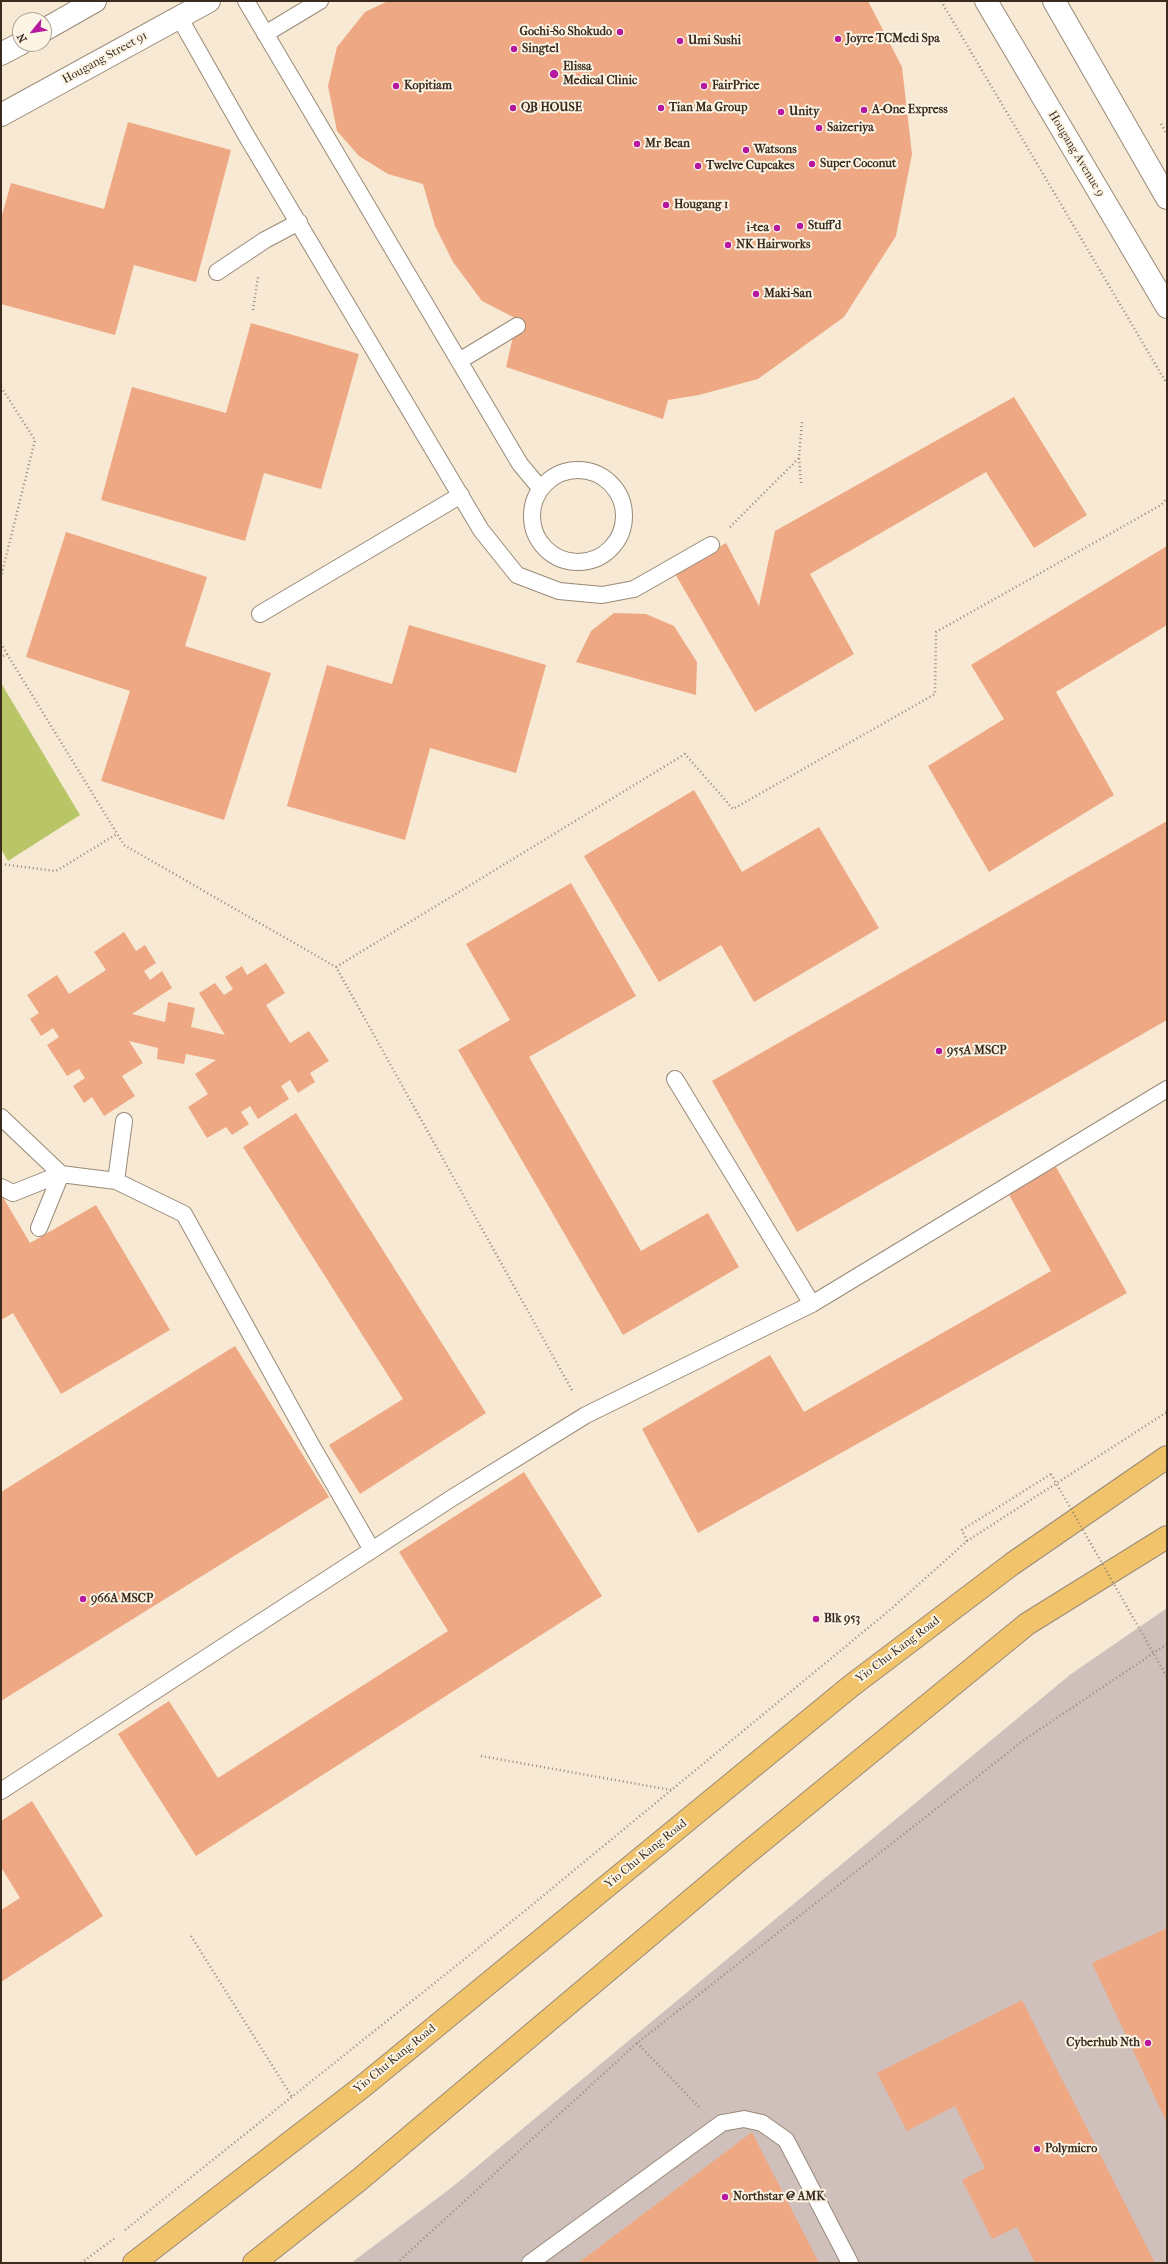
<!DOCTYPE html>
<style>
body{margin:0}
#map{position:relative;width:1168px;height:2264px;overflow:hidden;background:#f7e9d3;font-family:"IM FELL French Canon",serif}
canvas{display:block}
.frame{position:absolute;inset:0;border:2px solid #3b2a1e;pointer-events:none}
.north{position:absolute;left:12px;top:12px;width:40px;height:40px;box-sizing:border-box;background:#fcf5e5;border:1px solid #afa495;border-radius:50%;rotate:240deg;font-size:11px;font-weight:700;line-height:16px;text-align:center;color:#3b2a1e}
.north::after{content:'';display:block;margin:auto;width:14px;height:18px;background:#b5179e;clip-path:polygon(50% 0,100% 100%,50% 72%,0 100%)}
</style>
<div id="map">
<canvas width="1168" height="2264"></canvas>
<div class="frame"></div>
<div class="north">N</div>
</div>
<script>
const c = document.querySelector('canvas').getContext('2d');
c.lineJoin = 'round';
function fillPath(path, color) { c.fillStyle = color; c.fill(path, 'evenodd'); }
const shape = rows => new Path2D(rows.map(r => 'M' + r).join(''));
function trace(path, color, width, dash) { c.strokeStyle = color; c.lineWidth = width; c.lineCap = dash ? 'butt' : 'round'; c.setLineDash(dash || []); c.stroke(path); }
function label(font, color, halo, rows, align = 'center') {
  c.font = font + ' "IM FELL French Canon",serif'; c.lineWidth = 4; c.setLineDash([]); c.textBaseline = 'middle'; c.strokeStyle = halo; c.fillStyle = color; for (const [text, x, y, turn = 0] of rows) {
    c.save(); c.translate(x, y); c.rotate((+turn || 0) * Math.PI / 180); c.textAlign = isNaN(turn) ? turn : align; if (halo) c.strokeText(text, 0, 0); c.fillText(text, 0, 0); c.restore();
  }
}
fillPath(shape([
 [1167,1608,1167,2263,351,2263,451,2188,1071,1674]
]), '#d0c0bc');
fillPath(shape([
 [1,683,80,815,8,861,1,849]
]), '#b9c668');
fillPath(shape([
 [388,1,868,1,902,67,912,154,896,236,844,317,758,379,699,395,668,400,663,419,506,367,517,319,482,301,453,262,435,226,423,184,388,174,359,156,337,131,328,86,337,47,365,12],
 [128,122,231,150,196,282,134,265,115,335,1,304,1,219,11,183,104,209],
 [251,323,359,354,321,489,264,473,245,541,101,500,132,387,226,413],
 [1014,397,1087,515,1034,548,986,472,810,574,854,654,755,712,674,572,726,543,759,606,775,531],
 [66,532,207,577,185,646,271,673,224,820,101,781,130,691,26,657],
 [1167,546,1167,625,1056,692,1114,795,989,872,928,766,1004,719,971,665],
 [614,613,646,614,674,626,697,662,696,695,576,662,591,631],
 [409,625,546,665,516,773,430,748,405,840,287,806,327,665,392,684],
 [694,790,742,872,819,827,879,928,754,1002,721,945,659,982,584,856],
 [1167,821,1167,1020,797,1232,712,1081],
 [571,883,636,996,529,1057,641,1251,708,1213,739,1267,623,1335,458,1050,510,1020,466,944],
 [124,932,136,951,145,945,156,963,144,971,150,980,162,971,172,988,132,1014,165,1022,168,1002,195,1008,191,1027,225,1035,199,993,215,983,224,995,233,989,225,977,242,966,247,975,266,963,285,993,266,1005,290,1043,309,1031,329,1061,310,1073,315,1082,298,1093,290,1080,281,1086,289,1099,258,1119,250,1106,241,1112,249,1124,232,1135,226,1127,207,1138,188,1107,208,1094,195,1074,216,1060,186,1054,184,1064,157,1059,158,1048,129,1041,143,1063,122,1076,135,1096,104,1116,92,1097,84,1103,73,1086,85,1078,79,1069,67,1076,47,1045,59,1037,53,1028,41,1036,30,1019,39,1013,27,995,57,975,69,994,106,970,94,952],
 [296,1113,486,1413,360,1494,329,1445,403,1399,243,1147],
 [1056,1167,1127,1293,698,1533,642,1429,770,1355,804,1412,1051,1271,1008,1193],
 [1,1194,30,1243,96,1205,170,1330,61,1394,13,1313,1,1320],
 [235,1346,329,1497,1,1701,1,1492],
 [524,1472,602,1596,196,1856,118,1734,169,1701,218,1778,448,1631,399,1552],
 [32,1801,103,1916,1,1982,1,1910,20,1898,1,1867,1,1821],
 [1167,1928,1167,2123,1092,1963],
 [1022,2000,1155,2263,1035,2263,1017,2227,992,2239,962,2180,985,2168,955,2106,907,2131,877,2073],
 [752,2132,819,2263,578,2263]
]), '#eea884');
const service = shape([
 [246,1,520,464,540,488],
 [179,17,246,135,481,530,517,575,559,591,602,595,634,589,711,545],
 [265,34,320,1],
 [217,272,265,240,299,222],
 [459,361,517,326],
 '532 516a46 46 0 1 1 92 0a46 46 0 1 1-92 0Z',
 [260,614,461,495],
 [675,1079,812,1304],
 [1,1117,61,1174],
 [116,1181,124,1121],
 [1,1187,13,1193,61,1174,116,1181,184,1214,312,1446,372,1550],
 [39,1228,61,1174],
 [1,1791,452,1498,586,1415,812,1304,1167,1089],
 [530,2263,722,2123,744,2119,762,2123,786,2140,850,2263]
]);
const minor = shape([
 [44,30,95,1],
 [1,54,20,44],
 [1,115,209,1]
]);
const tertiary = shape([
 [986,1,1167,307],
 [1054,1,1167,198]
]);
const primary = shape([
 [134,2263,362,2087,851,1686,1012,1564,1167,1457],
 [254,2263,359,2180,746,1854,1027,1624,1167,1537]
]);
trace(service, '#998a78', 18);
trace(minor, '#998a78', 24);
trace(tertiary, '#998a78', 24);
trace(primary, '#998a78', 24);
trace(shape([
 [941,1,1167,384],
 [1161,124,1167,134],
 [253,310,258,277],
 [1,387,35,440,1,577],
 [801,483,799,458,802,422],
 [730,527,799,458],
 [1,643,7,654,1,657],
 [7,654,124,845,336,967,573,1392],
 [1,864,56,871,117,834],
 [336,967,685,754,733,809,935,694,936,632,1161,505,1167,498],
 [967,1541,962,1530,1051,1474],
 [481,1756,671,1790],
 [191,1936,292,2097],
 [637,2043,699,2107],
 [125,2230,521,1914,891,1609,967,1541,1167,1412],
 [81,2263,115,2238],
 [397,2263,637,2043,1024,1740,1167,1644]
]), '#998a78', 2.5, [1, 3]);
trace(service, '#fff', 16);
trace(minor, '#fff', 22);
trace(tertiary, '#fff', 22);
trace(primary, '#f1c36a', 22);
trace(shape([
 [1051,1474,1167,1677]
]), '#998a78', 2.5, [1, 3]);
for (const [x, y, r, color] of [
 [620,32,4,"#b5179e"],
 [838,39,4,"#b5179e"],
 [680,41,4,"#b5179e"],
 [514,49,4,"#b5179e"],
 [554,74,5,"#b5179e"],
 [396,86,4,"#b5179e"],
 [704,86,4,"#b5179e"],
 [513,108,4,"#b5179e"],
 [661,108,4,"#b5179e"],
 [864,110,4,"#b5179e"],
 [781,112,4,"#b5179e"],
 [819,128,4,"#b5179e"],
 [637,144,4,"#b5179e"],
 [746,150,4,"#b5179e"],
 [812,164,4,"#b5179e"],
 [698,166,4,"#b5179e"],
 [666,205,4,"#b5179e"],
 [800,226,4,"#b5179e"],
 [777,228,4,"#b5179e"],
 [728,245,4,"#b5179e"],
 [756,294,4,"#b5179e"],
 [939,1051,4,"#b5179e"],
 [83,1599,4,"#b5179e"],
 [816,1619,4,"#b5179e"],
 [1148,2043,4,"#b5179e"],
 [1037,2149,4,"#b5179e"],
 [725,2197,4,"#b5179e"]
]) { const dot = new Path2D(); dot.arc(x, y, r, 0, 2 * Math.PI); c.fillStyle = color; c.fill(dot); trace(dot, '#fcf5e5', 1.5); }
label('bold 12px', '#3b2a1e', '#fcf5e5', [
 ["Gochi-So Shokudo",612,32,"right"],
 ["Joyre TCMedi Spa",846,39],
 ["Umi Sushi",688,41],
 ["Singtel",522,49],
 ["Elissa",563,67],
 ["Medical Clinic",563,81],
 ["Kopitiam",404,86],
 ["FairPrice",712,86],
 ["QB HOUSE",521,108],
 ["Tian Ma Group",669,108],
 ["A-One Express",872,110],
 ["Unity",789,112],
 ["Saizeriya",827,128],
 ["Mr Bean",645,144],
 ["Watsons",754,150],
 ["Super Coconut",820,164],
 ["Twelve Cupcakes",706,166],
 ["Hougang 1",674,205],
 ["Stuff'd",808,226],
 ["i-tea",769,228,"right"],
 ["NK Hairworks",736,245],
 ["Maki-San",764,294],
 ["955A MSCP",947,1051],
 ["966A MSCP",91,1599],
 ["Blk 953",824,1619],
 ["Cyberhub Nth",1140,2043,"right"],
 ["Polymicro",1045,2149],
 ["Northstar @ AMK",733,2197]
], 'left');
label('12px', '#3b2a1e', '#fcf5e5', [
 ["Hougang Street 91",105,58,-29],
 ["Hougang Avenue 9",1076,154,59],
 ["Yio Chu Kang Road",898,1650,-37],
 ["Yio Chu Kang Road",646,1854,-39],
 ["Yio Chu Kang Road",395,2059,-39]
]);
</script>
